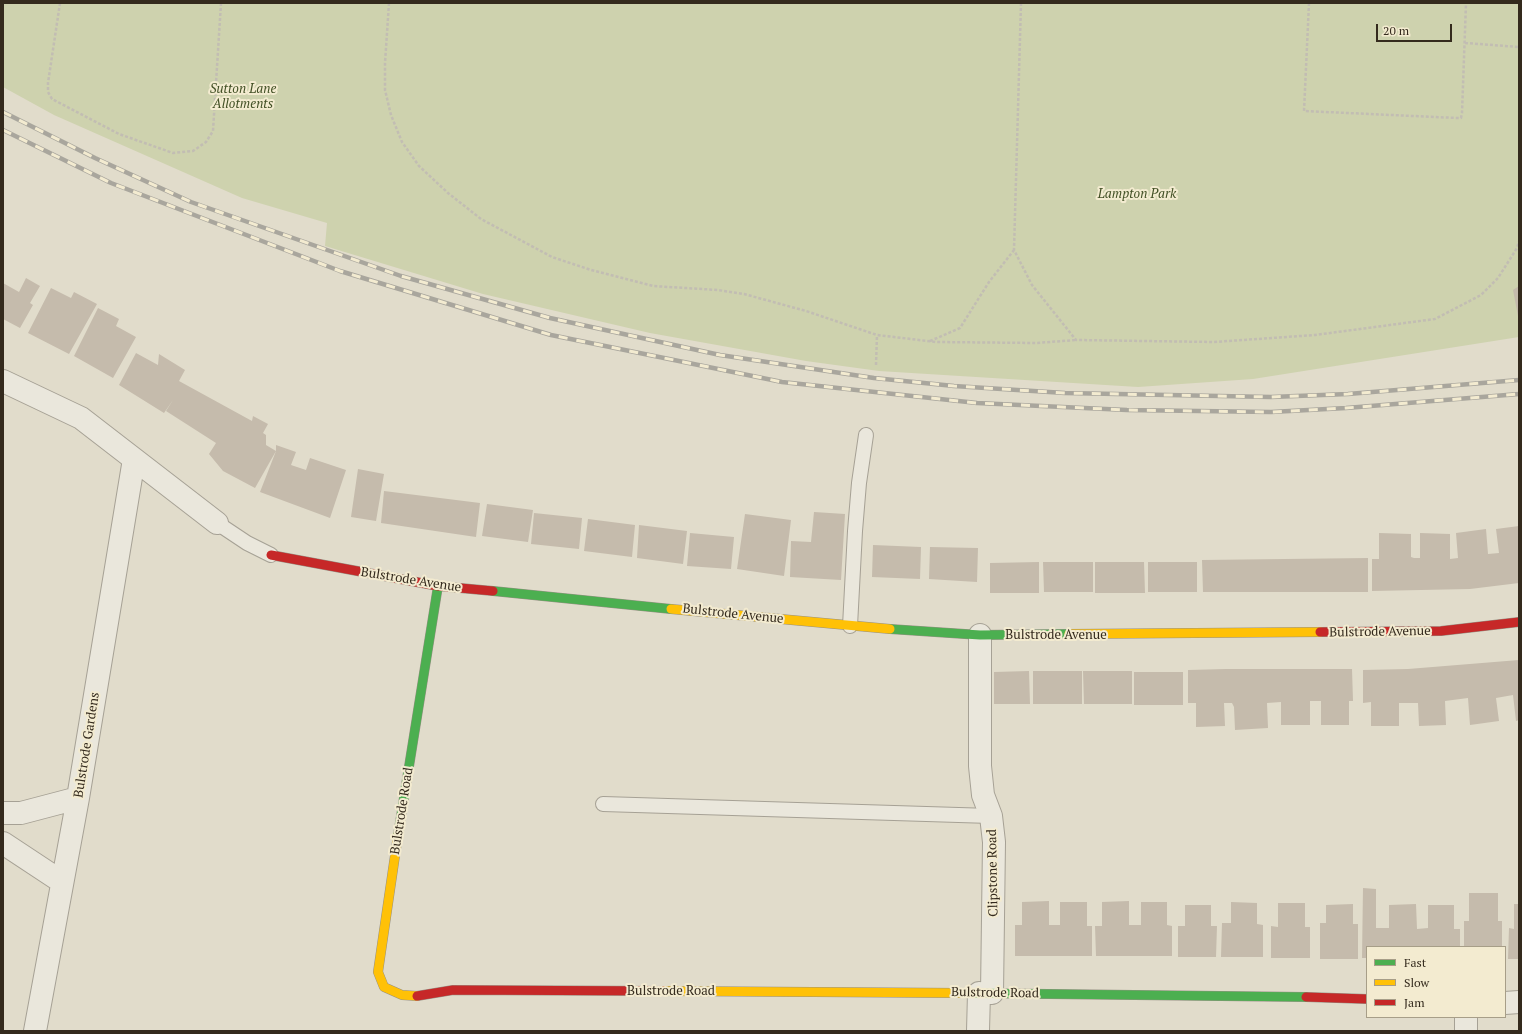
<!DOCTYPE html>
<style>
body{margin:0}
#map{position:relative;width:1522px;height:1034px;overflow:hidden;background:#e1dccb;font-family:"PT Serif",serif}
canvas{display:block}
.frame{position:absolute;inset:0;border:4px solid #342a1d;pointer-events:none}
.legend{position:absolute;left:1366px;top:946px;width:140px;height:72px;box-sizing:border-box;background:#f3ebd0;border:1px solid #a79e88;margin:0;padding:5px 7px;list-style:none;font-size:12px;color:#342a1d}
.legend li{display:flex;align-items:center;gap:8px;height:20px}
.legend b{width:20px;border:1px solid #a79e88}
.scale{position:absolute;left:1376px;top:24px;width:76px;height:18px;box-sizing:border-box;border:2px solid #342a1d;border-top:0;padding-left:5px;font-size:12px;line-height:14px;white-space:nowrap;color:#342a1d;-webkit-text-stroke:3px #f3ebd0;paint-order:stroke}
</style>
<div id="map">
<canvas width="1522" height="1034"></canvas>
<div class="frame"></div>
<ul class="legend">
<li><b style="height:5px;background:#4caf50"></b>Fast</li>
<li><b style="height:5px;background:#ffc107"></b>Slow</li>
<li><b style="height:5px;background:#c62828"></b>Jam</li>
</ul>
<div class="scale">20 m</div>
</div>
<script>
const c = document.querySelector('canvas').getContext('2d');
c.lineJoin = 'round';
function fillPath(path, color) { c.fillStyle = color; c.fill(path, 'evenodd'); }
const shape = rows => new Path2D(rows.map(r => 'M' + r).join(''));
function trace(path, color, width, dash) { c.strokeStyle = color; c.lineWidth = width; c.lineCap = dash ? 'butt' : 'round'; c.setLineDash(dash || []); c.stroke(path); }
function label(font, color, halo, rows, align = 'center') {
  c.font = font + ' "PT Serif",serif'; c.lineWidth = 4; c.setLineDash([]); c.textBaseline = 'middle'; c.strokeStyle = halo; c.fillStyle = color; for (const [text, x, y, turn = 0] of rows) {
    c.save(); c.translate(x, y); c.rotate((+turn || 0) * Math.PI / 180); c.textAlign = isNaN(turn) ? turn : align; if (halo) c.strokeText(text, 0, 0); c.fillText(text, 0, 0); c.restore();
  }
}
fillPath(shape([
 [3,3,1519,3,1519,337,1253,379,1138,387,879,371,806,361,650,333,483,294,325,246,327,223,242,198,54,115,3,87]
]), '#ced2ae');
fillPath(shape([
 [26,278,40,286,30,303,33,305,20,328,3,319,3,283,19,292],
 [1519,286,1519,316,1518,316,1513,290],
 [51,288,71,298,74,292,97,304,69,354,28,333],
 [98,308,119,319,116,326,136,337,113,378,74,356],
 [136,353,158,365,159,354,185,370,179,381,252,421,253,416,268,424,263,433,266,435,266,445,276,451,276,445,296,452,291,465,306,470,310,458,346,470,330,518,260,492,276,451,255,488,223,471,209,454,216,443,166,411,173,400,164,413,119,385],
 [358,469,384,474,376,521,351,517],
 [384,491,480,503,476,537,381,523],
 [487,504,533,510,528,542,482,536],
 [814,512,845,514,841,580,790,577,791,541,811,542],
 [534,513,582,518,579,549,531,544],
 [745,514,791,520,784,576,737,569],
 [588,519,635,525,632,557,584,551],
 [639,525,687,531,683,564,637,558],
 [1519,526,1519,583,1470,589,1372,591,1372,559,1379,559,1379,533,1411,534,1411,557,1414,558,1420,558,1420,533,1450,534,1450,559,1458,558,1456,533,1486,529,1488,554,1499,553,1496,529],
 [690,533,734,537,731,569,687,566],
 [873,545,921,547,920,579,872,577],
 [930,547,978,548,977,582,929,579],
 [1368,558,1368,592,1203,592,1202,560],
 [1039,562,1039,593,990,593,990,563],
 [1043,562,1093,562,1093,592,1044,592],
 [1095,562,1144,562,1145,593,1095,593],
 [1148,562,1197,562,1197,592,1148,592],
 [1519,660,1519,720,1516,721,1513,695,1496,698,1499,721,1470,725,1468,698,1445,701,1446,725,1419,726,1418,703,1399,703,1399,726,1371,726,1371,702,1363,703,1363,670,1408,669],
 [1226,669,1352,669,1353,701,1349,701,1349,725,1321,725,1321,701,1310,701,1310,725,1281,725,1281,702,1267,703,1268,728,1235,730,1234,707,1232,703,1224,703,1225,726,1196,727,1196,703,1188,703,1188,670],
 [1029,671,1030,704,994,704,994,672],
 [1033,671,1082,671,1082,704,1033,704],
 [1083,671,1132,671,1132,704,1084,704],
 [1134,672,1183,672,1183,705,1134,705],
 [1363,888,1376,889,1376,928,1389,928,1389,905,1416,904,1417,929,1428,928,1428,905,1454,905,1454,929,1460,929,1460,947,1367,947,1367,958,1362,958],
 [1469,893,1498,893,1498,921,1502,921,1502,947,1464,947,1464,921,1469,921],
 [1049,901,1049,925,1060,925,1060,902,1087,902,1087,926,1092,926,1092,956,1015,956,1015,925,1022,925,1022,902],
 [1129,901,1129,925,1141,925,1141,902,1167,902,1167,925,1172,926,1172,956,1096,956,1095,926,1102,926,1102,902],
 [1231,902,1257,903,1257,924,1263,925,1263,957,1221,957,1222,923,1231,923],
 [1278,903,1305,903,1305,927,1310,927,1310,958,1271,958,1271,926,1278,927],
 [1353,904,1353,924,1358,924,1358,959,1320,959,1320,923,1326,923,1326,905],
 [1514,904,1519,904,1519,959,1508,959,1509,928,1514,929],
 [1185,905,1211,905,1211,926,1217,926,1216,957,1178,957,1178,926,1185,926]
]), '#c5bbac');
const lane = shape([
 [217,523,247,543,271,555],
 [850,626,855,531,859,483,866,435],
 [603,804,991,816]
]);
const street = shape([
 [3,381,81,418,217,523],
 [980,635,980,766,983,795,991,816,994,842,992,993],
 [3,813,21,813,78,798],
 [3,843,62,882],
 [1505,1003,1519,1002],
 [35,1031,78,798,134,459],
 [978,1031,979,993],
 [1466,1031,1466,1017]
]);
const fast = shape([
 [493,591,671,609],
 [890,629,980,635,1069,634],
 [398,835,438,586],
 [963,993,1306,997]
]);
const slow = shape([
 [671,609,890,629],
 [1069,634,1320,632],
 [398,835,378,972,384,987,402,995,417,996],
 [664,991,963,993]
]);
const jam = shape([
 [271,555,438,586,493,591],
 [1320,632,1441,631,1519,622],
 [417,996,453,990,664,991],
 [1306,997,1367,999]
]);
trace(lane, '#a6a195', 16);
trace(street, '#a6a195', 24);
trace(fast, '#969084', 10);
trace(slow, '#969084', 10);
trace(jam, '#969084', 10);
trace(shape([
 [60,3,48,83,48,92,52,99,119,134,173,153,193,151,206,142,213,131,221,3],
 [389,3,385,63,385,90,391,115,402,142,419,166,448,193,481,219,552,257,591,270,653,286,718,290,744,294,806,311,877,335,936,342,1036,343,1076,340],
 [1021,3,1014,250,1032,285,1076,340,1214,342,1315,335,1435,319,1481,295,1498,278,1517,248,1519,241],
 [1309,3,1304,111,1457,118,1461,118,1462,113,1466,3],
 [1465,43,1519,47],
 [930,341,960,328,989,282,1014,250],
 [876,365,877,335]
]), '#c2bdb3', 2.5, [3, 2]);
trace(lane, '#eae7dc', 14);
trace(street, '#eae7dc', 22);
trace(fast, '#4caf50', 9);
trace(slow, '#ffc107', 9);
trace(jam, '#c62828', 9);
const rail = shape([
 [3,112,95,158,191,202,401,276,550,318,720,355,874,378,954,386,1065,393,1271,397,1348,394,1519,380],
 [3,130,111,183,340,271,551,335,782,382,977,403,1127,410,1271,412,1346,408,1519,394]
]);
trace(rail, '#a9a69d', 4.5);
trace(rail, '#f3ebd0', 3, [9]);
label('italic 13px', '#425025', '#f3ebd0', [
 ["Sutton Lane",243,89],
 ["Allotments",243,104],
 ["Lampton Park",1137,194]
]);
label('13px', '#342a1d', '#f3ebd0', [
 ["Bulstrode Avenue",411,580,9],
 ["Bulstrode Avenue",733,614,6],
 ["Bulstrode Avenue",1380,632,-1],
 ["Bulstrode Avenue",1056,635],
 ["Bulstrode Gardens",87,745,-81],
 ["Bulstrode Road",402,811,-81],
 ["Clipstone Road",993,873,-91],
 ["Bulstrode Road",671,991],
 ["Bulstrode Road",995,993,1]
]);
</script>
